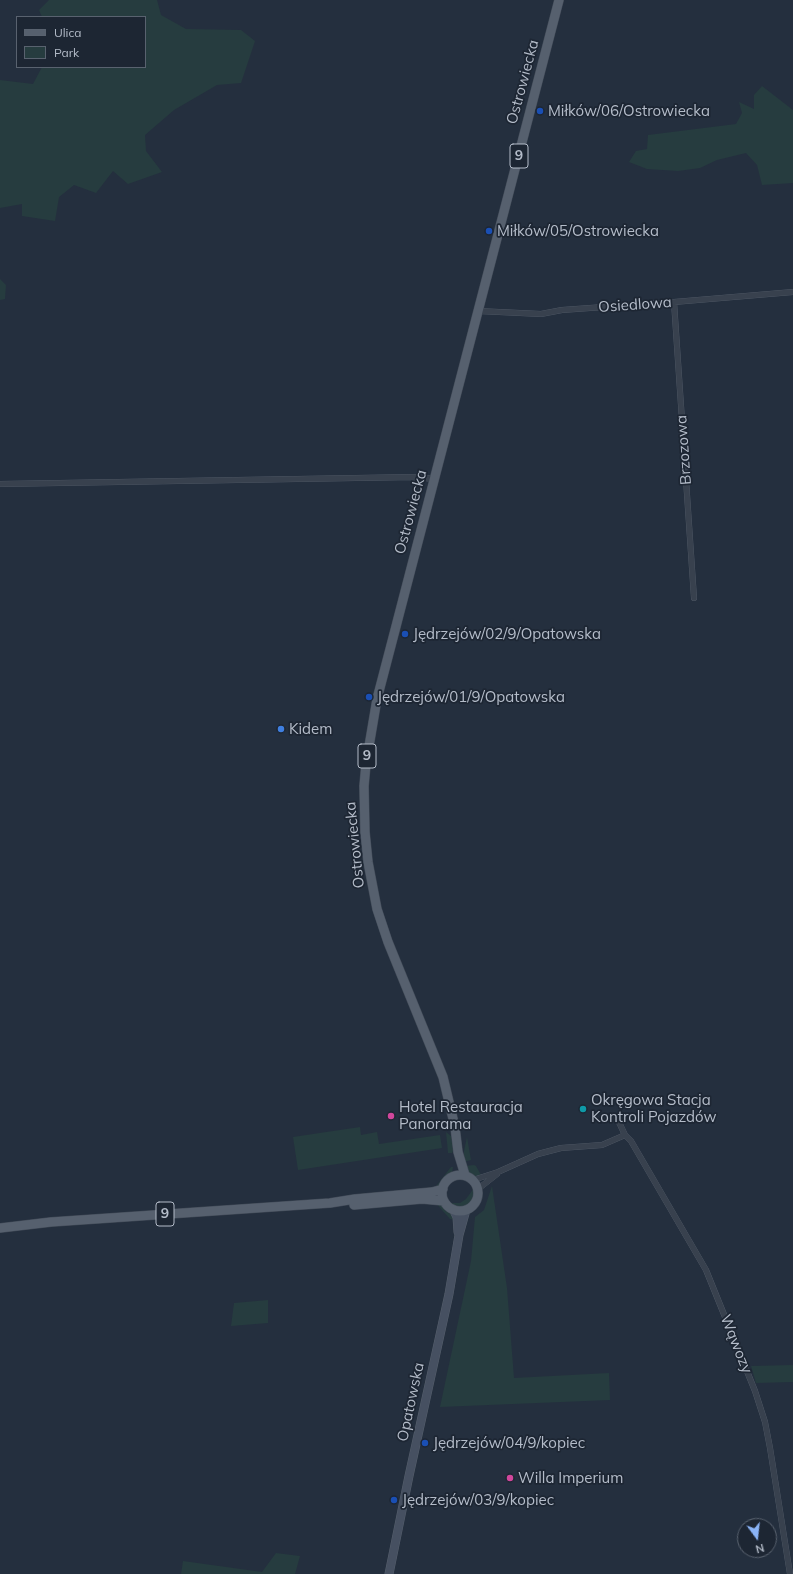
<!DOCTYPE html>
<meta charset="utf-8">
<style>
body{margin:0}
#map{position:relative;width:793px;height:1574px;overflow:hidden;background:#242f3e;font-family:Mulish,sans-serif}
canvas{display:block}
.legend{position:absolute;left:16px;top:16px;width:130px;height:52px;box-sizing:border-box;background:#1d2633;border:1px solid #59626f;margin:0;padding:5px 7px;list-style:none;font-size:12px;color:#b4bcc9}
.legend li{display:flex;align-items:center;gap:8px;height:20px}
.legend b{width:20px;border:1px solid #59626f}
.north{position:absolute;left:737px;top:1518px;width:40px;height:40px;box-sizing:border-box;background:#1d2633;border:1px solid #59626f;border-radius:50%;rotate:165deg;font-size:11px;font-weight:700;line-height:16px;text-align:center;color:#b4bcc9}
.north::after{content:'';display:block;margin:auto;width:14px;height:18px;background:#8ab4f8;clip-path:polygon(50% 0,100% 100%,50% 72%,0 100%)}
</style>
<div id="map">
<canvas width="793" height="1574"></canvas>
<ul class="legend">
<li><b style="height:5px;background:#56606e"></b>Ulica</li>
<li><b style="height:11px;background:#263c3f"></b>Park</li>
</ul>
<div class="north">N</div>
</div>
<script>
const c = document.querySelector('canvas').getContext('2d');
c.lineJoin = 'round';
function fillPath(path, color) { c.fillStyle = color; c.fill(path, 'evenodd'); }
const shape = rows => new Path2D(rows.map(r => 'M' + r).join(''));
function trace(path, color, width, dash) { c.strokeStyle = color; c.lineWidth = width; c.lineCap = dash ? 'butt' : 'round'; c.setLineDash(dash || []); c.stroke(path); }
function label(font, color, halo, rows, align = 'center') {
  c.font = font + ' Mulish,sans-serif'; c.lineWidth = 3.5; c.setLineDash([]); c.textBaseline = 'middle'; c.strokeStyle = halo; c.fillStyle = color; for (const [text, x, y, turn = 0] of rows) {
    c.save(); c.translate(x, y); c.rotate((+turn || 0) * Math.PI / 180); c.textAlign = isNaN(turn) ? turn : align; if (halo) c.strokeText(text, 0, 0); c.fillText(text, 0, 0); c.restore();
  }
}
fillPath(shape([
 [49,0,157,0,161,15,186,29,241,30,255,41,241,83,217,85,174,110,145,135,146,151,162,172,128,184,113,171,96,193,74,185,59,197,55,221,22,216,22,204,0,208,0,80,33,84,42,67,145,67,145,17,42,17,39,10],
 [762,86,793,110,793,183,762,185,757,165,746,153,717,160,700,168,678,171,647,169,629,162,636,151,647,149,648,135,736,124,742,113,739,102,754,109,754,95],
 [0,279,6,285,5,299,0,300],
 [360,1127,361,1135,377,1132,379,1144,440,1135,442,1148,298,1170,293,1137],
 [446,1132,451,1136,453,1151,452,1153,448,1153],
 [467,1137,471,1160,464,1162,464,1151],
 [474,1165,476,1166,481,1175,475,1177,470,1175,465,1166],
 [451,1167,453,1167,452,1173,439,1187,433,1190],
 [492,1186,507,1288,514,1378,609,1373,610,1400,440,1407,471,1261,475,1217,484,1210],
 [474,1188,473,1198,469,1204,461,1207,455,1206,450,1203,460,1203,466,1199],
 [434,1201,441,1203,450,1212,455,1220,450,1219],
 [268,1300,268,1323,231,1326,234,1303],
 [793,1365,793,1382,756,1383,751,1366],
 [276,1553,300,1556,295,1574,181,1574,183,1561,262,1572]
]), '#263c3f');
const street = shape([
 [674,302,694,598],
 [478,311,541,314,562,310,674,302,793,292],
 [0,484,415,477,434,479],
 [617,1118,625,1135,631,1141,706,1270,755,1391,765,1422,770,1448,790,1574],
 [473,1180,498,1172,538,1154,561,1148,602,1145,625,1135],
 [478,1189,497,1174]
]);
const secondary = shape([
 [453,1209,457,1217,458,1232],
 [389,1574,409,1476,449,1294,459,1235,466,1210]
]);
const primary = shape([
 [465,1175,458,1152,455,1127,443,1077,388,942,377,909,368,862,365,832,364,786,366,764,377,699,394,634,559,0],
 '442 1193a18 18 0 1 1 36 0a18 18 0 1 1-36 0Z',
 [354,1205,422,1199,444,1201],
 [0,1228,51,1222,330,1203,355,1199,432,1192,443,1189]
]);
trace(street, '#565f6c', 6);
trace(secondary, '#565f6c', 9);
trace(primary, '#414a57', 10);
trace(street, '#38414e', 5.5);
trace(secondary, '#465061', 8);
trace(primary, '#56606e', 9);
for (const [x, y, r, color] of [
 [540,111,4,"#1a4fb4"],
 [489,231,4,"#1a4fb4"],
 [405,634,4,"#1a4fb4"],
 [369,697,4,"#1a4fb4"],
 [281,729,4,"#3f7fe0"],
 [583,1109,4,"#0f9aa8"],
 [391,1116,4,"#d1479c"],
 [425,1443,4,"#1a4fb4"],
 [510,1478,4,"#d1479c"],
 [394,1500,4,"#1a4fb4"]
]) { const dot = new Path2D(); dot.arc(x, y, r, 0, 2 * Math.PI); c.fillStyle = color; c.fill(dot); trace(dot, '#1d2633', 1.5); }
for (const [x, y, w] of [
 [519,156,18],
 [367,756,18],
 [165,1214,18]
]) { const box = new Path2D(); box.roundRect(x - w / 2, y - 12, w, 24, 3); c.fillStyle = '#1d2633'; c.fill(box); trace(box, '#b4bcc9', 1); }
label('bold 14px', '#b4bcc9', null, [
 ["9",519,156],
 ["9",367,756],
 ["9",165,1214]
]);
label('15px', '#b4bcc9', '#1d2633', [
 ["Ostrowiecka",523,82,-75],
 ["Osiedlowa",635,305,-4],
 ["Brzozowa",684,450,-94],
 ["Ostrowiecka",411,512,-75],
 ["Ostrowiecka",355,845,-96],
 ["Wąwozy",736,1344,68],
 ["Opatowska",411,1402,-78]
]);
label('15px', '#b4bcc9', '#1d2633', [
 ["Miłków/06/Ostrowiecka",548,111],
 ["Miłków/05/Ostrowiecka",497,231],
 ["Jędrzejów/02/9/Opatowska",413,634],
 ["Jędrzejów/01/9/Opatowska",377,697],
 ["Kidem",289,729],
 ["Okręgowa Stacja",591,1100],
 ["Kontroli Pojazdów",591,1117],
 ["Hotel Restauracja",399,1107],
 ["Panorama",399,1124],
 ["Jędrzejów/04/9/kopiec",433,1443],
 ["Willa Imperium",518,1478],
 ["Jędrzejów/03/9/kopiec",402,1500]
], 'left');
</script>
